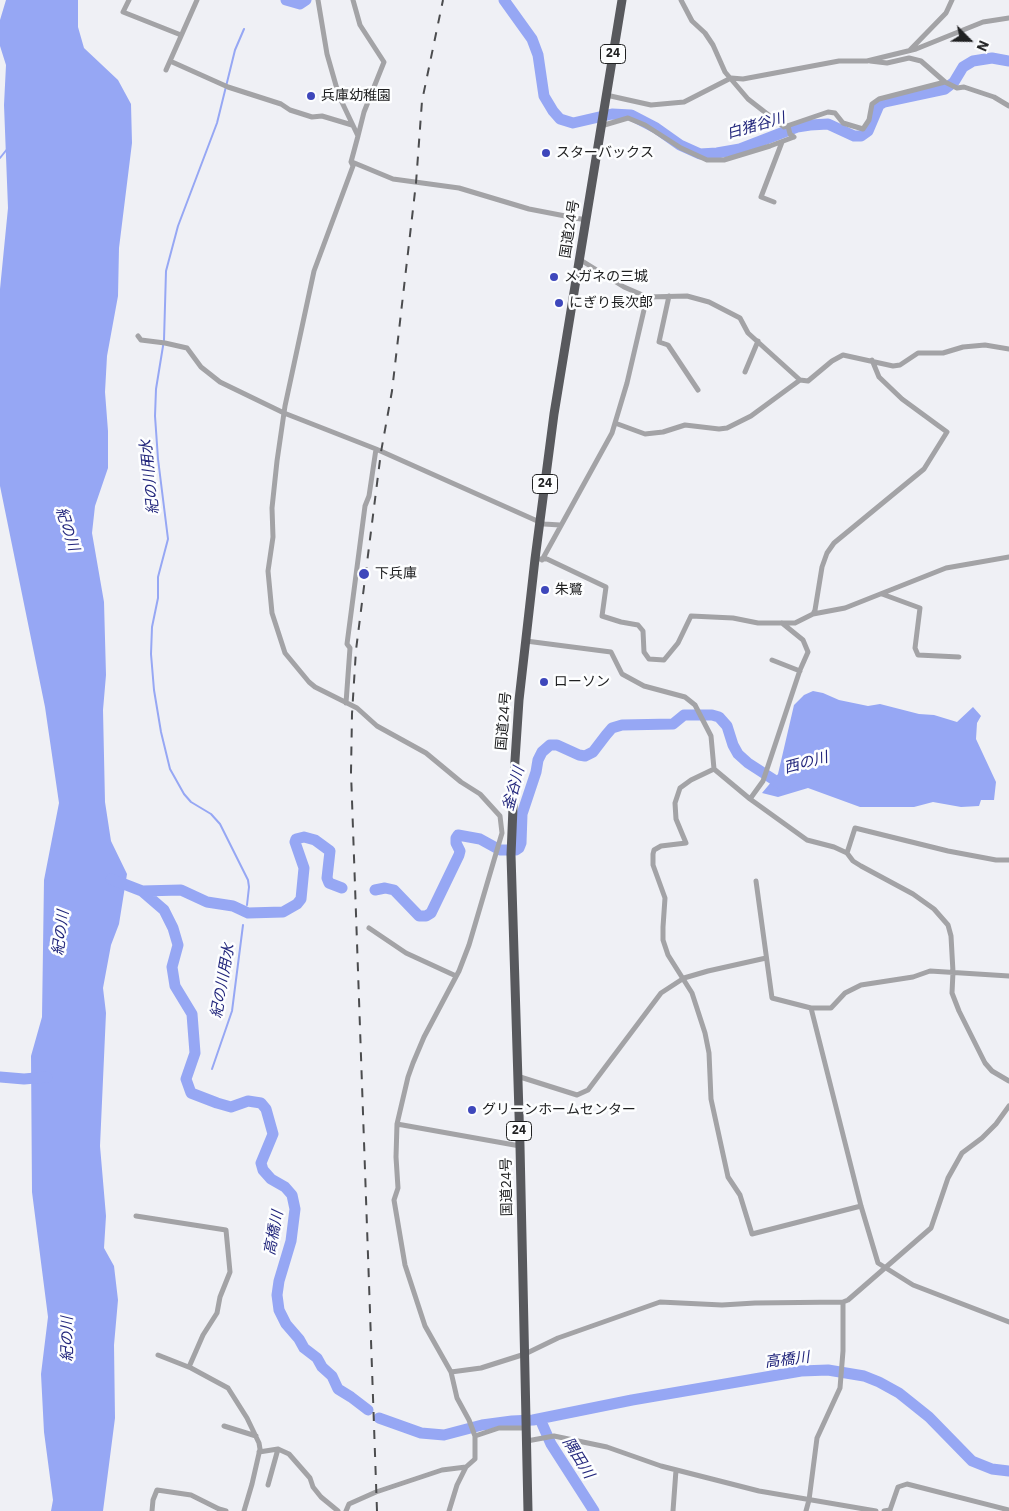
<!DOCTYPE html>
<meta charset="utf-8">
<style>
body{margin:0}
#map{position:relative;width:1009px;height:1511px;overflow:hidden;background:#eff0f5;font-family:"IBM Plex Sans",sans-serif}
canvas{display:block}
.north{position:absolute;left:944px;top:15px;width:50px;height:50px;-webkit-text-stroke:4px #fdfeff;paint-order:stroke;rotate:113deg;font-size:14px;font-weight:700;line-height:20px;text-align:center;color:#202122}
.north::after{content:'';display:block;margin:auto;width:18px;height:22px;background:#202122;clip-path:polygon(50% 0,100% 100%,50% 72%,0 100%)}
</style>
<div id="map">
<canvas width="1009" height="1511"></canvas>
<div class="north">N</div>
</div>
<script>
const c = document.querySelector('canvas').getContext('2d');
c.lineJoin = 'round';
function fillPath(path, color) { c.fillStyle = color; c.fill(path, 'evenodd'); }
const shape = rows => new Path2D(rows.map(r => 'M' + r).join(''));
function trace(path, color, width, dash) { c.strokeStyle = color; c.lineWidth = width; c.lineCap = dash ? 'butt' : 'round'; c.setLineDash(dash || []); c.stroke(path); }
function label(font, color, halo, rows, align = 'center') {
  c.font = font + ' "IBM Plex Sans","Noto Sans JP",sans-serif'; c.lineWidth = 5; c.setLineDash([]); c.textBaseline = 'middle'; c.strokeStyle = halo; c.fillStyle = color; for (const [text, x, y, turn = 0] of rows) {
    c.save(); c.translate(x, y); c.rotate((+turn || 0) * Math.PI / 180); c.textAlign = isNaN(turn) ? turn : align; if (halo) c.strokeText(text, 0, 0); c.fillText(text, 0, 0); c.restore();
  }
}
fillPath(shape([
 [6,0,78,0,78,27,84,48,118,80,131,104,132,143,119,248,118,296,107,356,105,392,108,431,108,468,95,506,92,533,104,602,106,675,103,710,105,802,111,841,127,874,119,924,111,945,103,988,106,1013,100,1146,106,1216,104,1248,114,1266,118,1300,114,1345,115,1418,103,1511,51,1511,53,1500,44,1432,41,1374,48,1317,32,1192,31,1056,42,1017,44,880,59,803,45,707,0,486,0,289,8,208,4,105,6,65,0,46,0,20],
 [813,691,823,693,839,700,868,706,880,704,919,714,934,715,957,722,973,707,981,716,977,723,976,739,996,782,994,800,981,800,979,806,961,807,933,802,914,807,860,807,808,788,778,797,762,793,778,774,794,705,804,695]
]), '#96a7f4');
trace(shape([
 [244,29,235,50,217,123,178,226,166,271,164,340,156,389,155,416,158,459,168,539,158,577,158,598,152,627,151,654,154,690,161,732,170,769,184,794,191,802,211,814,220,824,248,880,249,887,247,905],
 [0,158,8,148],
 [212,1069,232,1011,243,925]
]), '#96a7f4', 2);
trace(shape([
 [286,0,300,4,306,0],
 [504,0,532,39,538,55,544,96,553,111,560,119,573,123,612,114,631,115,656,128,680,145,700,154,717,153,740,149,797,127,810,125,828,124,854,136,861,136,868,131,879,105,884,102,945,89,954,82,963,67,973,61,992,58,1009,61],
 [111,879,142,891,164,910,173,928,178,945,172,967,175,986,192,1014,195,1053,186,1079,191,1093,217,1103,231,1107,248,1101,261,1103,266,1109,273,1134,261,1163,263,1170,271,1179,285,1187,292,1195,295,1209,291,1241,279,1281,277,1295,279,1310,286,1324,299,1339,304,1348,317,1358,322,1367,332,1376,338,1389,351,1397,368,1410],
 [375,890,385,888,394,890,419,916,426,916,431,913,459,855,460,851,456,843,456,838,458,835,480,839,500,850,516,850,519,848,521,843,522,814,536,772,538,760,542,752,550,745,557,745,579,755,585,756,593,752,606,735,612,728,622,725,673,724,684,715,712,715,719,717,727,726,733,745,738,754,748,763,782,785,785,784],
 [142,891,181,890,207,902,233,906,248,913,283,912,297,904,301,899,304,868,295,842,296,839,304,837,315,840,330,851,327,878,329,883,342,888],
 [0,1077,24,1079,47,1077],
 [379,1418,421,1433,444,1435,482,1425,512,1421,533,1420,632,1400,801,1371,828,1370,864,1376,879,1382,899,1393,929,1417,972,1461,992,1469,1009,1471],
 [540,1419,551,1444,594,1511]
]), '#96a7f4', 11);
trace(shape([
 [129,0,123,12,181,35],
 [318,0,327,54,339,96,358,136,351,162,353,166,314,271,285,406,277,461,272,508,273,537,268,571,272,613,285,653,309,682,315,687,357,708,377,726,426,753,461,782,480,794,500,816,502,833,469,945,459,971,424,1037,413,1063,408,1077,397,1124,396,1157,398,1188,394,1200,405,1265,425,1326,451,1372,457,1398,469,1420,475,1436,475,1459,466,1467,457,1485,449,1511],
 [353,0,360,25,384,62,364,112,358,136],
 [681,0,692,21,705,33,713,45,725,72,748,99,784,127,828,112,835,113,843,123,863,129,869,120,872,104,879,99,945,82],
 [910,50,946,13,952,0],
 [170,61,228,87,281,104,290,110,312,117,322,116,352,125],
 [870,61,887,63,909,58,921,61,945,82,957,88,964,87,994,97,1009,106],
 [166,70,197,0],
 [606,95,651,105,684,102,731,78,743,79,839,61,867,61,916,49,983,22,1009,18],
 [601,126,628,118,645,125,681,148,707,160,724,160,770,146,794,137],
 [788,126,790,134,794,137],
 [352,162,393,179,459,188,529,209,586,220],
 [774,202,761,197,782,142],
 [579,259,624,287,647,297,687,296,709,302,740,318,748,333,800,380,808,381,832,361,843,355,893,366,900,365,918,353,943,353,963,347,985,345,1009,349],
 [669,296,659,342,668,345,698,390],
 [138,336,141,340,165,343,187,348,201,367,220,382,284,413,376,449,544,524,560,525],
 [745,372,758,341],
 [615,423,645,434,663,432,685,425,719,429,727,428,751,416,800,380],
 [535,559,547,559,606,587,602,616,621,622,638,625,643,631,644,652,649,659,664,660,678,643,691,616,733,618,758,623,795,623,813,614,845,608,946,568,1009,557],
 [542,560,612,433,627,383,647,297],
 [882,594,920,608,915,648,918,655,959,657],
 [813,614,815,610,822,567,827,553,834,543,924,469,947,432,902,399,879,377,872,360],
 [526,641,611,652,622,674,644,686,685,697,695,705,711,736,714,769,750,799,807,840,834,847,847,853,853,861,861,866,913,894,934,909,948,925,951,936,953,972,952,993,959,1011,985,1063,992,1071,1009,1081],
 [772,660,800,671],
 [346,703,350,648,347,644,365,506,369,496,376,449],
 [714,769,691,780,680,788,675,803,676,819,686,843,661,846,654,850,653,854,653,865,665,898,663,927,663,940,668,955,692,993,705,1033,709,1053,711,1099,728,1177,740,1195,752,1234,861,1206],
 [750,799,763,781,800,670,808,652,803,640,782,623],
 [847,853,855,828,948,851,996,860,1009,860],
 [756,881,772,998,811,1008,831,1008,845,993,861,985,913,977,930,971,1009,976],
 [369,928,406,953,456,976],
 [811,1008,861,1206,878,1263,913,1285,1009,1322],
 [517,1076,577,1095,588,1090,661,993,684,978,708,971,766,958],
 [397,1124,520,1146],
 [136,1216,226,1230,230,1272,220,1297,217,1313,203,1335,189,1367],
 [158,1355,191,1368,228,1388,247,1418,259,1443,260,1449,252,1484,244,1511],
 [451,1372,481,1368,525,1354,558,1338,660,1302,722,1305,755,1303,843,1302,848,1300,931,1228,948,1178,962,1153,982,1138,996,1124,1009,1106],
 [224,1426,256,1436],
 [475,1436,499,1428,526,1428],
 [527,1441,554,1436,607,1447,661,1466,759,1491,876,1511],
 [259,1452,278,1449,289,1454,310,1478,313,1487,321,1497,338,1511],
 [268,1485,278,1449],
 [152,1511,153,1500,157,1490,191,1495,219,1509,226,1511],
 [346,1511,349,1504,376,1492,442,1470,466,1467],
 [673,1511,676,1470],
 [806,1511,809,1500,817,1438,840,1388,843,1351,843,1302],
 [884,1511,890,1510,898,1487,907,1484,1009,1510]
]), '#a3a3a6', 5);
trace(shape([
 [528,1511,520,1146,511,855,515,760,519,700,535,559,554,414,622,0]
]), '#58595d', 9);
trace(shape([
 [377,1511,351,772,352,714,356,650,381,452,392,391,416,183,422,101,443,0]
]), '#4b4c4e', 2, [9, 9]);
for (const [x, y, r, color] of [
 [311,96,5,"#3e47bb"],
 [546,153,5,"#3e47bb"],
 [554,277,5,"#3e47bb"],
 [559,303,5,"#3e47bb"],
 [364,574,6,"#3e47bb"],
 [545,590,5,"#3e47bb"],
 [544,682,5,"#3e47bb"],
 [472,1110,5,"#3e47bb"]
]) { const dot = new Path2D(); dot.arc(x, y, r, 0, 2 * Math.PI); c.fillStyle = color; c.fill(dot); trace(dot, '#fdfeff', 2); }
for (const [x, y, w] of [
 [613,54,25],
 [545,484,25],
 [519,1131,25]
]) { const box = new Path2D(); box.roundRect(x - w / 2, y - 9.5, w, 19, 4); c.fillStyle = '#fdfeff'; c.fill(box); trace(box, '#202122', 1); }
label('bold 12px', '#202122', null, [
 ["24",613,54],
 ["24",545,484],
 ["24",519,1131]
]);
label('14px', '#202122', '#fdfeff', [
 ["兵庫幼稚園",321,96],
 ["スターバックス",556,153],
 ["メガネの三城",564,277],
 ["にぎり長次郎",569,303],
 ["下兵庫",375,574],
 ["朱鷺",555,590],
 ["ローソン",554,682],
 ["グリーンホームセンター",482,1110]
], 'left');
label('14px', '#202122', '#fdfeff', [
 ["国道24号",570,229,-81],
 ["国道24号",504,721,-85],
 ["国道24号",507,1187,-91]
]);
label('italic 15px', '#22267c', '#fdfeff', [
 ["白猪谷川",756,126,-16],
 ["紀の川用水",150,477,-96],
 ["紀の川",67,529,72],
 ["西の川",806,763,-15],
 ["釜谷川",514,789,-75],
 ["紀の川",61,933,-83],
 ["紀の川用水",223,981,-80],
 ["高橋川",274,1233,-79],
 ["紀の川",68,1339,-90],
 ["高橋川",787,1360,-7],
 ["隅田川",578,1458,58]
]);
</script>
